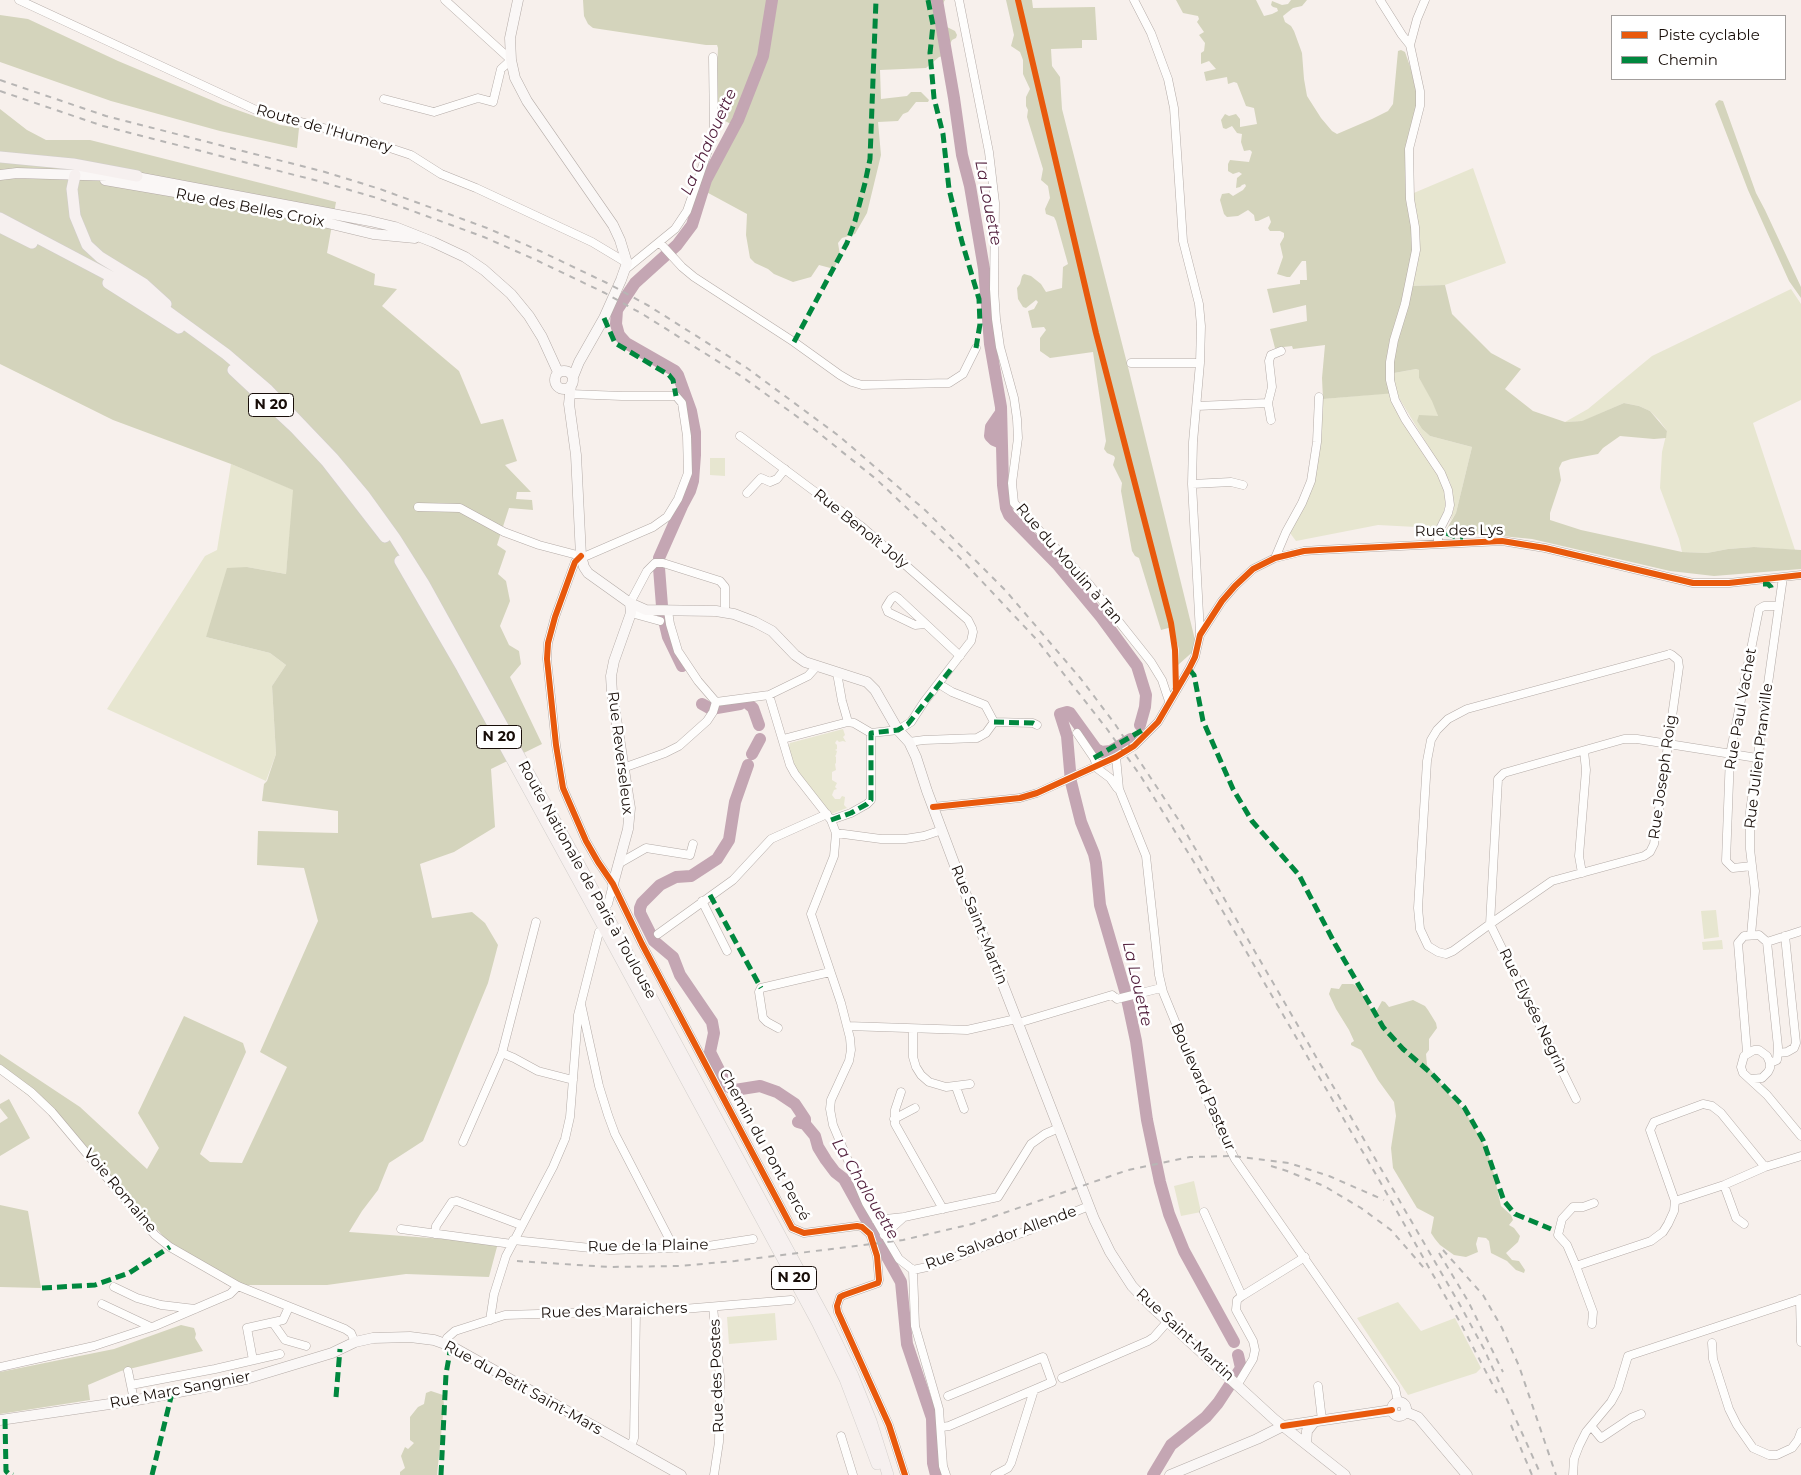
<!DOCTYPE html>
<meta charset="utf-8">
<style>
body{margin:0}
#map{position:relative;width:1801px;height:1475px;overflow:hidden;background:#f7f0ec;font-family:Montserrat,sans-serif}
canvas{display:block}
.legend{position:absolute;left:1611px;top:15px;width:175px;height:65px;box-sizing:border-box;background:#fff;border:1px solid #a39f9d;margin:0;padding:6px 9px;list-style:none;font-size:15px;color:#180e09}
.legend li{display:flex;align-items:center;gap:10px;height:25px}
.legend b{width:25px;border:1px solid #a39f9d}
</style>
<div id="map">
<canvas width="1801" height="1475"></canvas>
<ul class="legend">
<li><b style="height:6px;background:#e8590c"></b>Piste cyclable</li>
<li><b style="height:6px;background:#00873e"></b>Chemin</li>
</ul>
</div>
<script>
const c = document.querySelector('canvas').getContext('2d');
c.lineJoin = 'round';
function fillPath(path, color) { c.fillStyle = color; c.fill(path, 'evenodd'); }
const shape = rows => new Path2D(rows.map(r => 'M' + r).join(''));
function trace(path, color, width, dash) { c.strokeStyle = color; c.lineWidth = width; c.lineCap = dash ? 'butt' : 'round'; c.setLineDash(dash || []); c.stroke(path); }
function label(font, color, halo, rows, align = 'center') {
  c.font = font + ' Montserrat,sans-serif'; c.lineWidth = 5; c.setLineDash([]); c.textBaseline = 'middle'; c.strokeStyle = halo; c.fillStyle = color; for (const [text, x, y, turn = 0] of rows) {
    c.save(); c.translate(x, y); c.rotate((+turn || 0) * Math.PI / 180); c.textAlign = isNaN(turn) ? turn : align; if (halo) c.strokeText(text, 0, 0); c.fillText(text, 0, 0); c.restore();
  }
}
fillPath(shape([
 [1473,168,1506,263,1445,285,1407,286,1409,195],
 [1791,289,1801,304,1801,400,1753,423,1795,550,1754,547,1728,549,1707,553,1682,552,1679,539,1660,488,1662,452,1667,431,1659,420,1650,411,1639,406,1624,403,1583,421,1565,422,1588,409,1652,356],
 [1416,369,1419,370,1419,378,1433,401,1438,416,1417,421,1422,429,1430,436,1472,447,1456,513,1450,522,1454,508,1450,482,1396,393,1394,373],
 [1389,393,1400,418,1436,471,1445,492,1445,507,1443,515,1435,528,1378,525,1296,541,1290,533,1314,481,1320,449,1323,399],
 [710,458,725,458,725,476,710,475],
 [231,464,294,490,286,574,247,567,206,637,270,653,286,665,272,686,276,754,266,781,107,709,205,556,217,550],
 [843,729,845,735,843,737,846,742,843,741,839,742,837,740,835,743,837,745,837,749,835,750,837,751,836,755,835,756,836,757,836,763,835,764,836,770,832,772,832,780,837,783,835,787,837,789,834,790,832,795,835,799,840,799,842,796,845,797,844,805,847,808,831,814,793,765,788,749,790,743],
 [1716,910,1719,937,1704,939,1701,911],
 [1722,940,1723,949,1703,950,1702,942],
 [1194,1181,1201,1212,1181,1216,1174,1186],
 [1398,1302,1421,1331,1455,1318,1481,1368,1476,1373,1408,1395,1357,1318],
 [775,1313,777,1340,729,1344,727,1317]
]), '#e7e6d0');
fillPath(shape([
 [583,0,945,0,942,5,947,27,955,31,957,35,956,38,952,40,944,56,939,57,926,68,880,70,881,99,907,96,911,92,921,92,929,100,928,102,916,102,908,112,903,114,898,121,878,122,881,155,867,213,855,234,842,238,838,243,840,255,834,269,819,265,811,277,793,282,774,274,768,269,755,263,750,258,746,235,747,214,699,188,709,164,731,124,715,116,718,48,717,45,706,45,593,28,588,24,584,16],
 [1006,0,1032,0,1033,8,1095,7,1097,40,1082,40,1082,48,1051,49,1052,66,1060,77,1062,109,1129,371,1197,648,1178,665,1179,649,1172,627,1161,630,1139,558,1135,556,1132,551,1121,491,1122,483,1113,465,1115,458,1114,456,1107,453,1104,449,1106,441,1093,352,1050,358,1040,351,1040,338,1046,330,1044,327,1032,328,1028,311,1034,309,1038,302,1036,300,1026,308,1023,307,1018,299,1017,288,1020,284,1022,276,1024,274,1031,276,1041,284,1046,292,1062,288,1063,267,1068,264,1056,221,1054,217,1046,214,1045,209,1050,198,1048,186,1041,180,1043,169,1027,117,1028,110,1026,106,1026,97,1030,89,1023,74,1023,60,1020,52,1011,46,1014,35],
 [1176,0,1256,0,1264,16,1272,14,1278,11,1277,8,1273,7,1271,5,1272,1,1282,5,1288,4,1291,0,1307,0,1302,6,1293,8,1283,16,1285,22,1291,26,1294,31,1302,53,1304,79,1307,96,1321,118,1332,131,1337,134,1372,119,1388,111,1393,104,1398,51,1401,50,1405,52,1412,72,1417,96,1417,114,1411,132,1415,246,1407,286,1445,285,1452,314,1491,353,1521,369,1505,389,1533,411,1565,422,1582,421,1624,403,1639,406,1650,411,1667,431,1666,438,1654,439,1620,436,1603,448,1598,454,1571,459,1562,462,1559,468,1561,480,1550,513,1550,520,1581,530,1682,552,1707,553,1728,549,1754,547,1801,550,1801,569,1714,576,1670,571,1532,539,1481,534,1452,535,1446,530,1456,513,1472,447,1430,436,1422,429,1417,421,1419,415,1438,416,1432,401,1419,378,1419,370,1416,369,1394,373,1396,393,1323,399,1322,378,1325,345,1293,349,1292,346,1275,348,1270,329,1307,321,1306,305,1273,313,1267,289,1300,284,1300,280,1307,280,1306,261,1302,261,1290,277,1287,277,1277,274,1283,257,1280,244,1284,237,1284,233,1280,231,1270,231,1268,228,1271,222,1269,216,1258,221,1255,221,1254,215,1248,210,1238,216,1227,217,1224,214,1220,200,1222,194,1229,193,1233,196,1243,190,1246,186,1245,184,1242,185,1240,187,1236,188,1237,178,1242,174,1239,172,1233,174,1228,171,1228,164,1230,160,1249,162,1252,152,1250,150,1244,151,1241,142,1242,134,1237,133,1232,126,1226,129,1223,128,1221,120,1225,114,1229,116,1236,114,1240,119,1240,127,1257,124,1254,108,1246,106,1237,83,1234,82,1228,84,1227,77,1206,81,1204,72,1216,69,1209,61,1201,64,1201,53,1204,51,1205,43,1199,35,1204,32,1197,22,1199,19,1198,16,1183,13],
 [0,15,28,19,118,61,223,105,280,125,299,128,297,148,220,131,111,101,0,62],
 [1719,100,1723,101,1756,193,1765,210,1801,287,1801,298,1789,281,1748,190,1715,104],
 [0,109,27,130,46,140,90,140,336,202,327,253,375,274,374,285,397,289,382,306,459,371,481,424,503,419,517,461,505,465,531,492,517,492,516,499,532,500,533,510,509,508,497,545,506,551,498,574,506,581,510,601,500,626,509,645,519,651,521,664,510,677,542,744,491,769,495,827,454,852,420,864,432,918,472,912,485,923,498,945,488,983,423,1141,389,1163,378,1190,362,1211,349,1232,498,1243,489,1277,406,1274,327,1285,227,1285,170,1244,64,1123,0,1074,0,1054,80,1107,147,1169,159,1148,138,1113,184,1016,243,1043,246,1052,200,1154,210,1162,242,1163,287,1067,260,1052,318,921,304,868,257,865,258,831,338,833,338,811,262,801,264,784,267,781,276,754,272,686,286,665,270,653,206,637,227,568,247,567,286,574,293,490,231,464,113,420,0,364],
 [1342,984,1353,984,1358,987,1373,1012,1377,1010,1382,1001,1385,1002,1389,1007,1413,1000,1425,1006,1428,1010,1436,1023,1437,1028,1429,1039,1429,1050,1426,1054,1427,1065,1450,1096,1464,1110,1486,1148,1493,1170,1501,1206,1511,1215,1513,1220,1509,1225,1514,1228,1520,1236,1518,1242,1506,1253,1512,1260,1519,1261,1525,1270,1524,1273,1516,1270,1507,1261,1491,1253,1489,1241,1486,1238,1478,1237,1476,1244,1478,1252,1466,1257,1454,1255,1440,1245,1435,1239,1431,1233,1434,1217,1417,1208,1393,1168,1391,1148,1396,1116,1394,1102,1378,1080,1361,1050,1351,1045,1351,1043,1354,1041,1349,1030,1336,1009,1329,994,1331,988,1339,989],
 [9,1099,30,1138,0,1156,0,1123,8,1118,0,1108,0,1104],
 [0,1205,28,1211,41,1288,0,1287],
 [181,1325,194,1328,196,1334,195,1338,203,1351,121,1371,88,1385,90,1400,0,1414,0,1372,114,1349],
 [431,1391,443,1395,444,1406,437,1475,400,1475,400,1472,405,1468,401,1456,405,1447,408,1449,414,1443,410,1440,410,1417,418,1407,424,1404,426,1393]
]), '#d4d4bc');
trace(shape([
 [937,0,954,98,962,155,970,186,984,269,990,344,1001,407,1003,485,1006,508,1009,515,1057,564,1101,617,1137,666,1146,695,1145,707,1140,725],
 [1000,414,991,427,990,436,994,440,1001,443],
 [659,558,682,506,690,491,693,481,695,455,695,432,691,411,678,375,675,371,626,343,619,335,616,324,617,310,635,283,677,245,692,225,706,180,738,120,763,56,772,0],
 [659,568,662,606],
 [663,616,668,637,682,666],
 [747,703,753,708,759,725],
 [702,704,711,709,740,704],
 [1131,739,1111,751,1101,752,1096,749,1070,713,1067,712,1060,714,1067,736,1071,782,1081,822,1094,854,1096,863,1100,905,1126,994,1136,1041,1147,1120,1160,1182,1169,1214,1184,1251,1234,1342],
 [752,754,760,739],
 [748,765,735,802,729,840,717,859,691,876,676,877,660,885,642,903,640,908,640,913,654,941,673,957,680,975,712,1022,714,1033,710,1052,727,1086,735,1090,760,1086,777,1092,795,1104,805,1119,805,1124],
 [798,1122,805,1124,815,1136,818,1147,826,1160,835,1172,844,1179,901,1282,907,1344,932,1418,933,1463,936,1475],
 [1153,1475,1171,1445,1206,1417,1218,1403,1241,1368,1238,1355]
]), '#c4a6b3', 12);
const street = shape([
 [19,0,256,110,354,136,411,155,441,174,476,188,592,242,627,263],
 [959,0,989,152,995,203,994,289,996,319,1000,347,1014,398,1017,419,1018,438,1012,483,1014,503,1089,584,1151,662,1162,680,1169,701],
 [1134,0,1151,33,1168,79,1174,108,1183,241,1199,304,1201,326,1200,363,1193,442,1192,484,1200,633],
 [1380,0,1402,35,1410,45,1420,91,1420,106,1409,149,1410,199,1415,227,1416,250,1405,304,1394,340,1390,362,1390,380,1395,400,1405,419,1441,473,1448,490,1450,505,1448,513,1438,533,1438,543],
 [1410,45,1417,19,1425,0],
 [384,99,434,112,478,98,493,102,501,69,511,60,445,0],
 [660,243,682,267,694,277,794,342,840,375,852,382,862,385,949,383,963,374,976,348],
 [626,269,675,229,687,211,714,133,713,57],
 [1131,363,1200,363],
 [1197,406,1268,403],
 [1271,420,1268,403,1272,387,1269,361,1271,355,1281,351],
 [740,436,861,526,968,620,972,628,973,632,971,641,924,702,911,722,898,730,871,733],
 [1192,484,1231,482,1243,485],
 [747,493,761,478,770,482,777,479,785,469],
 [418,507,460,508,504,532,539,545,581,556,586,556,653,527,667,517,678,499,688,473,687,436,682,403,676,396,622,396,570,394],
 [581,556,575,562,572,570,555,617,548,643,547,659,556,745,563,788,586,841,598,862,613,884,642,944,792,1228,804,1233,857,1226,862,1227,870,1234,877,1256,879,1280,878,1283,844,1295,840,1297,837,1306,838,1312,889,1425,905,1475],
 [1275,558,1286,532,1302,503,1311,481,1317,442,1319,397],
 [630,603,647,571,655,563,663,563,720,581,725,587,725,612],
 [668,611,670,624,678,651,698,681,716,702],
 [631,613,660,621],
 [925,624,915,625,888,612,886,607,891,599,895,596,898,598,960,656],
 [1670,654,1672,655,1678,660,1679,667,1654,844,1650,852,1644,856,1552,881,1490,924,1453,951,1446,954,1438,952,1428,946,1420,929,1418,908,1427,761,1431,740,1437,730,1448,719,1467,709,1670,654],
 [837,673,842,701,848,722],
 [939,684,952,692,985,705,994,722],
 [769,695,790,765,795,774,831,820,836,833,834,856,811,914,841,1003,850,1038,851,1050,849,1061,831,1100,830,1109,833,1125,866,1203,899,1259,913,1270],
 [716,702,769,695,808,676,816,667],
 [1077,733,1094,758,1098,769,1110,778,1117,788],
 [783,739,848,722,854,723,871,733],
 [909,742,924,740,977,738,986,733,994,722,1033,723,1037,725],
 [1116,757,1119,789,1146,856,1159,975,1163,992,1217,1124,1235,1159,1395,1388,1398,1402],
 [623,768,665,753,679,746,707,721,713,712,716,702],
 [933,807,1020,798,1037,793,1116,757,1134,746,1158,722,1189,669,1195,657,1200,635,1222,601,1235,586,1253,569,1275,558,1304,551,1319,550,1502,541,1545,548,1693,583,1729,583,1801,575],
 [831,820,851,813,867,804,871,800,871,733],
 [836,833,881,839,905,839,924,836,942,830],
 [618,864,646,848,690,855,693,844],
 [1752,866,1733,868,1726,861,1730,755,1759,609,1764,606,1779,606],
 [1582,873,1579,856,1586,770,1584,751],
 [702,901,727,951],
 [608,904,613,884],
 [658,934,733,880,771,839,827,814],
 [1751,935,1755,891,1750,849,1750,812,1783,577],
 [1767,942,1801,931],
 [581,1004,599,1086,608,1115,615,1134,674,1248],
 [1018,1023,1112,995,1117,999,1161,988],
 [847,1026,967,1030,1016,1019],
 [778,1028,767,1022,763,1018,759,992,761,988,830,972],
 [913,1029,913,1057,916,1067,921,1075,929,1082,946,1087,970,1084],
 [1747,1052,1738,943,1744,936,1759,935,1767,942,1778,1047,1777,1060,1770,1063],
 [502,1053,514,1058,538,1071,573,1080],
 [1778,1053,1787,1052,1794,1048,1796,1043,1785,936],
 [0,1069,31,1092,52,1112,155,1235,170,1247,238,1286,345,1329,351,1333,355,1342],
 [1751,1079,1762,1078,1768,1072,1770,1068,1770,1063,1767,1056,1759,1050,1754,1050,1744,1056,1741,1067,1743,1073,1767,1095,1801,1136],
 [956,1087,964,1109],
 [901,1092,895,1110,895,1124,943,1209],
 [1576,1099,1490,924,1498,779,1504,773,1624,739,1637,739,1757,758],
 [894,1119,915,1108],
 [463,1142,502,1053,536,922],
 [1724,1185,1736,1218,1744,1224],
 [1675,1201,1724,1185,1765,1167,1801,1156],
 [1204,1212,1242,1296],
 [876,1220,904,1217,998,1197,1031,1144,1045,1134,1059,1128],
 [401,1229,512,1244],
 [435,1234,436,1226,452,1202,457,1201,521,1225],
 [884,1235,904,1217],
 [513,1240,610,1250,674,1248,708,1246,753,1239],
 [1576,1266,1651,1241,1663,1232,1668,1224,1674,1211,1675,1201,1650,1130,1654,1122,1703,1104,1712,1106,1721,1113,1765,1167],
 [913,1270,915,1326,939,1409,943,1466,946,1475],
 [913,1270,927,1267,1030,1230,1089,1206],
 [114,1287,137,1298,161,1305,195,1309],
 [1800,1299,1801,1342],
 [102,1304,151,1327],
 [713,1307,720,1377,719,1442,714,1475],
 [490,1320,494,1294,506,1256,553,1167,565,1139,570,1117,578,1015,599,932],
 [273,1323,285,1340,306,1346],
 [1592,1324,1593,1312,1576,1266,1567,1245,1558,1235,1562,1219,1573,1207,1583,1207,1594,1203],
 [1712,1343,1713,1359,1729,1409,1737,1425,1753,1448,1769,1455,1777,1455,1792,1448,1798,1440,1801,1432],
 [445,1344,447,1338,455,1331,505,1315,671,1310,791,1300],
 [253,1360,247,1328,283,1320,289,1307],
 [0,1367,94,1346,155,1326,230,1294,238,1286],
 [128,1371,134,1400],
 [1062,1378,1148,1341,1154,1337,1168,1321],
 [1238,1384,1253,1359,1255,1350,1253,1341,1236,1310,1237,1300,1242,1296,1305,1257],
 [131,1385,215,1369,280,1354],
 [1318,1386,1322,1420],
 [1591,1426,1601,1438,1631,1418,1641,1414],
 [942,1427,949,1426,1052,1382,1043,1357,948,1396],
 [841,1436,853,1475],
 [631,1446,634,1438,636,1311],
 [995,1475,1008,1468,1011,1463,1034,1390],
 [1573,1475,1574,1459,1579,1446,1586,1432,1611,1402,1618,1389,1628,1356,1801,1299]
]);
const secondary = shape([
 [518,0,510,38,511,60,515,78,527,101,613,225,620,240,627,263,621,280,604,318,579,362,573,377],
 [0,175,17,173,116,176],
 [131,176,370,221,395,227,433,242,465,257,484,270,511,294,529,316,542,337,558,372],
 [105,180,257,206,373,234,415,238],
 '555 380a9 9 0 1 1 18 0a9 9 0 1 1-18 0Z',
 [571,385,569,404,576,455,581,556,584,567,588,573,630,603,646,610,716,611,734,614,755,622,772,631,795,655,805,662,867,682,875,690,898,730,909,742,916,757,927,791,969,903,995,964,1094,1219,1110,1252,1132,1286,1152,1307,1274,1419,1345,1475],
 [613,884,628,829,630,808,612,693,611,676,614,661,631,613,630,603],
 '1392 1409a7 7 0 1 1 14 0a7 7 0 1 1-14 0Z',
 [1406,1412,1418,1417,1467,1475],
 [0,1420,137,1400,246,1379,332,1353,355,1342,373,1338,410,1337,434,1340,451,1346,681,1475],
 [1306,1444,1307,1431,1315,1421],
 [1170,1475,1257,1439,1283,1426,1392,1410]
]);
const primary = shape([
 [0,157,73,164,137,176],
 [75,175,72,189,75,216,87,245,100,257,144,284,166,304],
 [0,218,142,293,226,354,268,390,333,458,364,495,395,538,424,584,595,893,826,1320,853,1376,871,1421,888,1475],
 [0,227,32,243],
 [108,283,179,328],
 [233,370,295,428,326,461,385,537],
 [400,561,462,668,590,902,818,1324,845,1379,877,1464]
]);
trace(street, '#b4aba7', 9);
trace(secondary, '#b4aba7', 11);
trace(primary, '#d2cecb', 12);
trace(street, '#fefdfc', 8);
trace(secondary, '#faf7f6', 10);
trace(primary, '#f6f0ef', 11);
trace(shape([
 [0,80,106,116,325,172,380,189,487,228,540,251,609,284,649,306,747,368,839,436,925,510,1006,591,1081,679,1115,724,1178,819,1460,1305,1484,1349,1541,1475],
 [0,91,103,126,322,182,377,198,484,237,536,260,605,293,644,315,741,376,810,426,876,479,959,557,1037,640,1107,729,1140,775,1197,867,1378,1178,1461,1324,1497,1393],
 [1271,1166,1287,1171,1324,1186,1361,1208,1391,1230,1424,1268],
 [1443,1250,1483,1295,1502,1328,1519,1366,1556,1475],
 [1439,1253,1468,1301,1503,1372],
 [517,1261,609,1267,679,1266,735,1261,903,1240,972,1224,1128,1170,1190,1157,1233,1156,1289,1163,1329,1176,1384,1200],
 [1511,1425,1532,1475]
]), '#b7b5b4', 2, [6, 6]);
trace(shape([
 [928,0,933,25,930,53,932,75,934,98,943,134,949,189,962,242,979,299,980,324,976,348],
 [604,318,615,343,669,375,673,380,676,396],
 [794,342,847,243,855,221,865,183,870,159,876,0],
 [1446,533,1456,537,1463,537],
 [1763,584,1768,584,1771,587,1772,591],
 [1189,669,1194,675,1203,721,1233,789,1252,821,1299,875,1335,944,1383,1027,1403,1049,1432,1074,1464,1107,1483,1140,1504,1201,1515,1214,1551,1229],
 [994,722,1033,723,1037,725],
 [1094,758,1146,728],
 [831,820,851,813,867,804,871,800,871,733,898,730,908,724,952,668],
 [710,895,761,988],
 [42,1288,95,1285,129,1273,170,1247],
 [336,1397,340,1349],
 [5,1419,6,1471,9,1474,13,1475],
 [152,1475,172,1393],
 [441,1475,446,1374,451,1346]
]), '#00873e', 5, [10, 5]);
trace(shape([
 [1018,0,1096,333,1171,623,1175,650,1176,690],
 [581,556,575,562,572,570,555,617,548,643,547,659,556,745,563,788,586,841,598,862,613,884,642,944,792,1228,804,1233,857,1226,862,1227,870,1234,877,1256,879,1280,878,1283,844,1295,840,1297,837,1306,838,1312,889,1425,905,1475],
 [933,807,1020,798,1037,793,1116,757,1134,746,1158,722,1189,669,1195,657,1200,635,1222,601,1235,586,1253,569,1275,558,1304,551,1319,550,1502,541,1545,548,1693,583,1729,583,1801,575],
 [1283,1426,1392,1410]
]), '#e8590c', 6);
for (const [x, y, w] of [
 [271,405,45],
 [499,737,45],
 [794,1278,45]
]) { const box = new Path2D(); box.roundRect(x - w / 2, y - 11.5, w, 23, 4); c.fillStyle = '#fff'; c.fill(box); trace(box, '#180e09', 1); }
label('bold 14px', '#180e09', null, [
 ["N 20",271,405],
 ["N 20",499,737],
 ["N 20",794,1278]
]);
label('15px', '#180e09', '#fff', [
 ["Route de l'Humery",324,129,16],
 ["Rue des Belles Croix",250,208,11],
 ["Rue Benoît Joly",861,529,39],
 ["Rue des Lys",1459,531,-1],
 ["Rue du Moulin à Tan",1069,564,49],
 ["Rue Paul Vachet",1741,709,-80],
 ["Rue Reverseleux",620,753,83],
 ["Rue Julien Pranville",1759,756,-83],
 ["Rue Joseph Roig",1663,777,-82],
 ["Route Nationale de Paris à Toulouse",587,880,61],
 ["Rue Saint-Martin",979,925,68],
 ["Rue Elysée Negrin",1533,1011,64],
 ["Boulevard Pasteur",1203,1087,66],
 ["Chemin du Pont Percé",764,1145,61],
 ["Voie Romaine",120,1191,50],
 ["Rue Salvador Allende",1001,1238,-20],
 ["Rue de la Plaine",648,1246,-1],
 ["Rue des Maraichers",614,1311,-2],
 ["Rue Saint-Martin",1185,1335,43],
 ["Rue des Postes",717,1376,-92],
 ["Rue du Petit Saint-Mars",523,1388,29],
 ["Rue Marc Sangnier",180,1390,-11]
]);
label('italic 16px', '#53213e', '#fff', [
 ["La Chalouette",709,142,-66],
 ["La Louette",988,203,79],
 ["La Louette",1137,984,77],
 ["La Chalouette",865,1189,59]
]);
</script>
